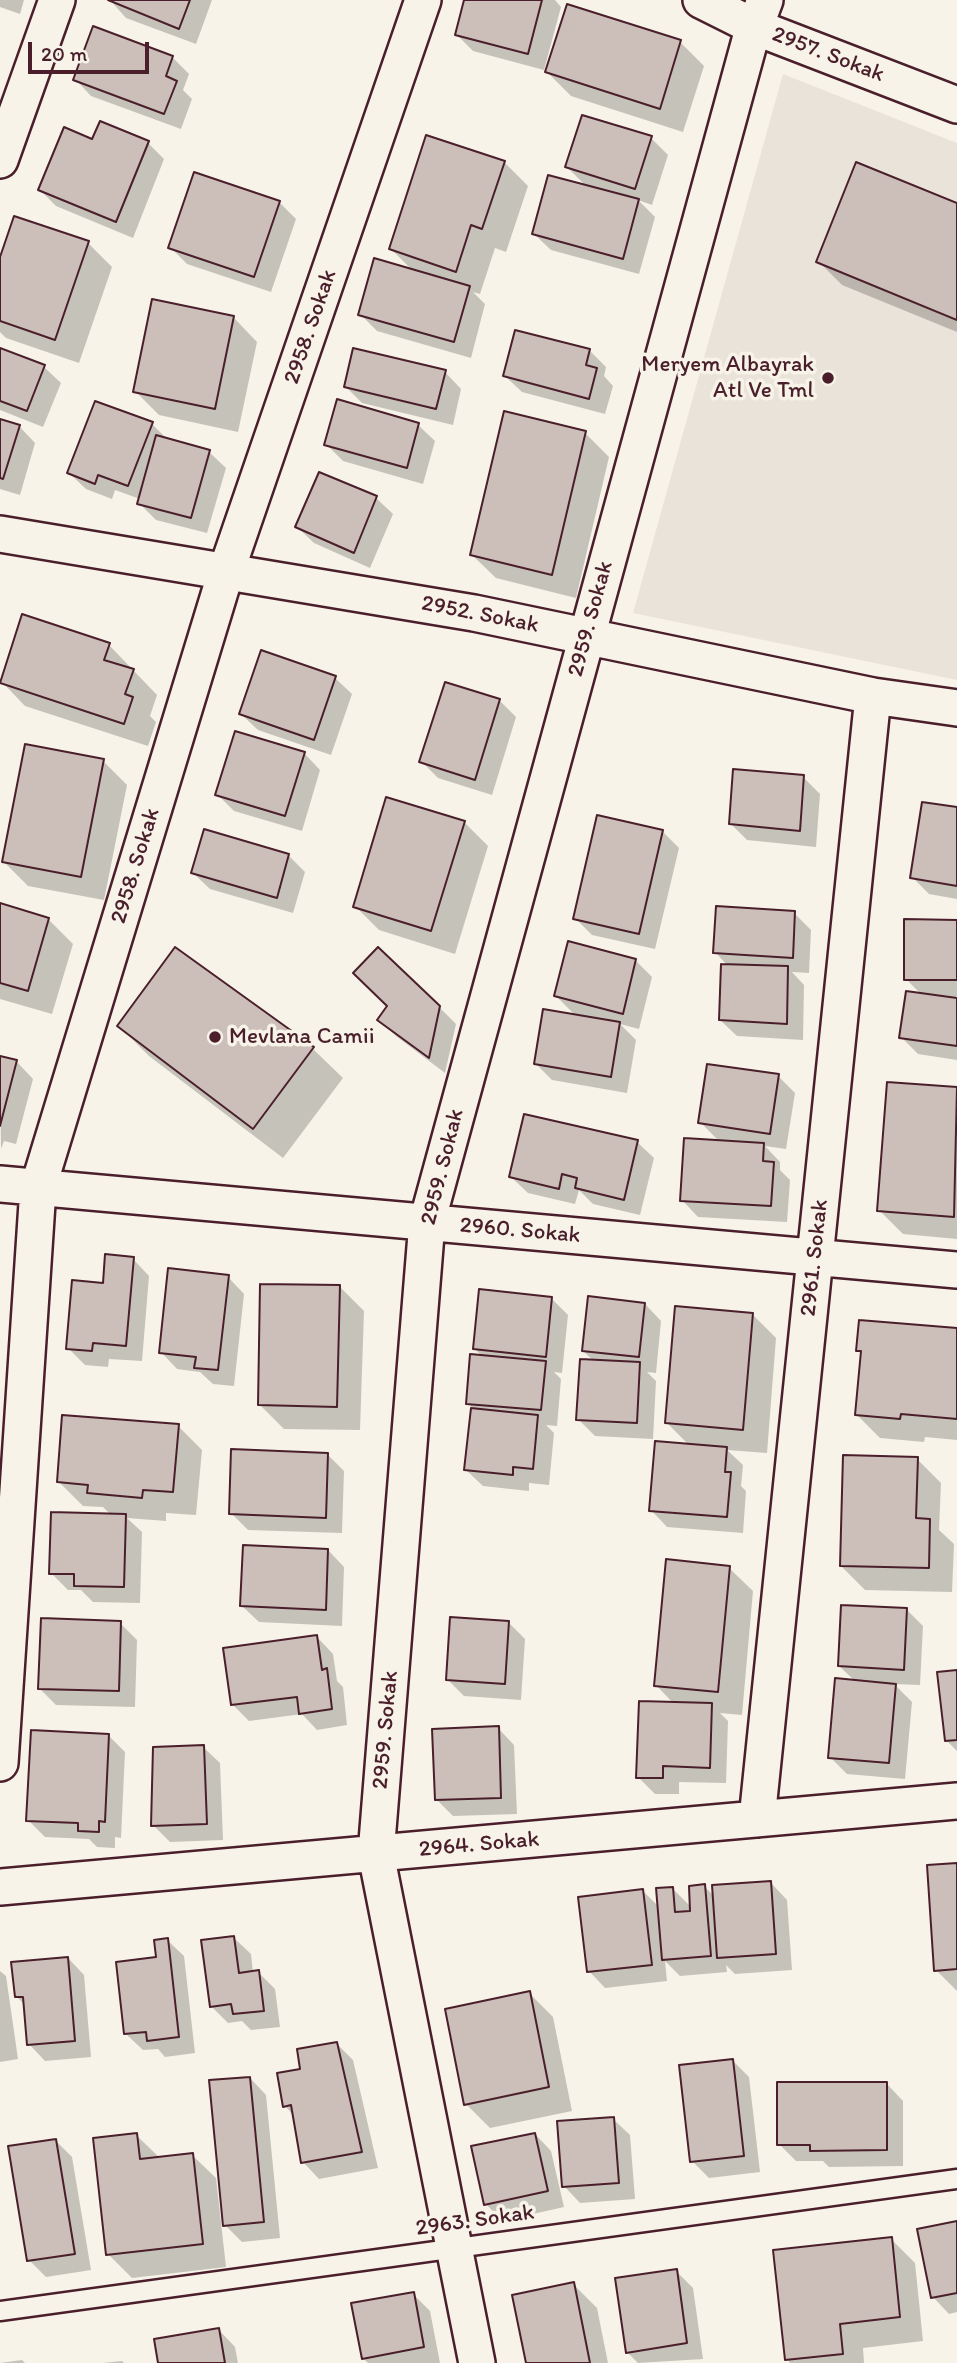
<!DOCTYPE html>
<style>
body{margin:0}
#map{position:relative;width:957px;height:2363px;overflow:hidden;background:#f7f3e8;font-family:Itim,sans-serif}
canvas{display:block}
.scale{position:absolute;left:28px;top:42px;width:121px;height:32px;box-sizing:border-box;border:4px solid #4a1f2b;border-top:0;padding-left:9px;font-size:21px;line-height:24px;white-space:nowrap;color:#4a1f2b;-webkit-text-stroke:5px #f7f3e8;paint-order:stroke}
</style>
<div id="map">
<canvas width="957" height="2363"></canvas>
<div class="scale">20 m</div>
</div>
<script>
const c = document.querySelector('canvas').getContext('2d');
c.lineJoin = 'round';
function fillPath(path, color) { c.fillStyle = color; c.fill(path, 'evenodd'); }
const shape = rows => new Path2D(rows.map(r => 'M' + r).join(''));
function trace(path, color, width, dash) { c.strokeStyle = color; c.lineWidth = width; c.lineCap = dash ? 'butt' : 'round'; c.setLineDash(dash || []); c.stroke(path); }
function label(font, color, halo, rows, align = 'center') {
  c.font = font + ' Itim,sans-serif'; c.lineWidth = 7; c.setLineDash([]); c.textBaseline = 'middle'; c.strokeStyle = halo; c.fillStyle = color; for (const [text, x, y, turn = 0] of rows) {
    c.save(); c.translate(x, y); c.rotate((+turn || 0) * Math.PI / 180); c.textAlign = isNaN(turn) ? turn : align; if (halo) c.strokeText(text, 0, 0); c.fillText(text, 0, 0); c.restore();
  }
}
fillPath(shape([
 [783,74,957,143,957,680,633,613]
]), '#eae3da');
fillPath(shape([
 [0,0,24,0,20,14,0,7],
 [110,0,212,0,196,44,126,18],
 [465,0,555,0,561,7,544,70,473,51,456,34],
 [680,42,704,66,683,132,571,96,547,72],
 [172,57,189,74,183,90,192,99,181,129,91,96,75,79],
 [651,138,668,155,652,205,638,200,655,217,639,274,551,250,534,234,587,187,567,167],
 [148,143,164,159,133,238,56,206,40,190],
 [504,162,528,186,506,252,495,248,480,294,473,292,485,304,471,358,377,331,360,314,414,272,391,249],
 [279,202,296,219,271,292,187,264,170,247],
 [957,205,957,332,842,285,818,261],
 [88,243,112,267,79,363,6,338,0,332,0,263],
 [234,318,257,342,238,432,159,415,135,391],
 [0,350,44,367,61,383,43,427,0,410],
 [590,351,606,367,604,376,613,386,605,414,522,392,505,376],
 [445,372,461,389,453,425,362,403,345,386],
 [0,421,19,426,35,443,20,495,0,489],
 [152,424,168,440,209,452,226,468,207,533,156,520,139,503,140,499,115,490,112,499,86,489,69,473],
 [418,425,435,441,423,484,343,461,326,444],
 [585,433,609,457,576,598,496,578,472,555],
 [376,498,393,514,370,568,314,543,297,527],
 [109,645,157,695,150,716,156,722,148,746,25,706,2,682],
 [335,678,352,694,331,755,258,730,241,714],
 [446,684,500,701,516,717,492,795,438,778,421,761],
 [304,753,320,770,302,831,234,811,217,794],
 [103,761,127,785,104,900,28,886,4,862],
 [803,777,820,794,816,847,747,840,731,824],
 [957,809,957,899,929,894,912,877],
 [464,822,488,846,455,954,379,930,355,906],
 [662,831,679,848,655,949,592,935,575,918],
 [288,855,305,872,293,913,210,889,193,873],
 [0,905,49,920,73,944,52,1014,0,999],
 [794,913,811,930,809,973,792,972,804,985,803,1040,737,1036,720,1020,728,966,715,952],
 [957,922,957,996,952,999,957,999,957,1060,918,1054,901,1037,921,994,906,979],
 [175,949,313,1049,343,1078,283,1158,149,1056,119,1026],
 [636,961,652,977,639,1029,620,1024,636,1040,627,1093,552,1080,536,1064,576,1016,556,996],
 [439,1007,456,1024,445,1073,396,1036,379,1020],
 [0,1057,17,1062,33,1079,16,1144,4,1141,1,1149],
 [778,1076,795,1093,786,1149,765,1146,780,1162,780,1170,790,1180,787,1222,698,1217,682,1200,720,1142,700,1122],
 [889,1083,957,1089,957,1239,903,1234,879,1210],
 [637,1142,654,1158,640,1215,593,1204,579,1190,575,1204,528,1193,511,1177],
 [133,1259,149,1276,142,1361,109,1359,108,1367,85,1365,68,1348,104,1285],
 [228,1277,244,1294,234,1386,213,1384,200,1372,177,1369,161,1352],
 [340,1287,364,1311,360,1430,284,1429,260,1405],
 [551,1298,568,1315,562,1373,554,1372,561,1379,557,1426,546,1425,554,1433,549,1485,529,1483,529,1491,483,1486,466,1470,472,1408,468,1403,483,1357,474,1348],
 [645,1304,661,1321,656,1373,647,1372,656,1381,653,1439,595,1436,578,1419,595,1362,583,1351],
 [752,1314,776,1338,767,1453,727,1450,743,1465,741,1486,746,1491,743,1533,667,1527,651,1510,690,1446,667,1423],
 [957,1330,957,1440,925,1437,924,1442,880,1438,856,1414,862,1354,858,1350],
 [178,1426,202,1450,196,1515,166,1513,166,1521,127,1518,142,1532,140,1603,93,1602,81,1590,68,1590,51,1573,111,1515,103,1507,83,1506,59,1482],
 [327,1454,344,1471,342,1533,248,1530,231,1513],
 [917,1459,941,1483,939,1530,954,1544,952,1592,865,1590,841,1566],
 [328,1550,344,1567,342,1626,259,1622,242,1606],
 [729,1568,753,1591,742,1715,720,1713,728,1721,726,1783,679,1782,679,1794,655,1794,638,1777,674,1704,656,1685],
 [907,1610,923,1626,920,1685,894,1684,912,1702,905,1779,847,1774,830,1757,856,1682,839,1666],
 [508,1622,525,1639,521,1700,464,1696,448,1680],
 [120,1623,137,1640,135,1707,56,1705,40,1689],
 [317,1637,333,1654,337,1681,343,1687,347,1725,317,1730,302,1714,249,1721,232,1704],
 [957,1672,957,1751,946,1740],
 [498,1728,514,1745,517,1814,453,1816,436,1799],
 [108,1735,125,1752,121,1838,115,1837,115,1848,97,1847,89,1839,45,1837,28,1820],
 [203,1747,220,1763,223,1840,170,1842,153,1825],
 [957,1865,957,1991,936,1970],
 [771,1883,787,1900,792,1970,735,1974,726,1965,727,1972,680,1976,665,1961,667,1981,605,1988,589,1971,643,1891,660,1908,673,1889,692,1908,704,1886,714,1896],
 [234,1938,251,1954,253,1973,258,1972,275,1989,280,2027,251,2030,242,2021,228,2023,211,2006],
 [167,1940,184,1956,195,2053,165,2057,158,2049,143,2050,126,2034],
 [68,1958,84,1975,91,2057,45,2061,29,2044,25,2005,16,1996],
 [0,1971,6,1976,18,2059,0,2062],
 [529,1993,553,2017,572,2111,490,2128,466,2104],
 [336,2043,353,2060,378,2168,319,2179,303,2162,294,2116,285,2106,302,2070],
 [733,2061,749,2077,760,2172,709,2178,692,2161],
 [250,2078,266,2095,280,2238,242,2242,225,2225],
 [887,2084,903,2101,903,2166,829,2167,823,2161,796,2161,779,2144],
 [613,2119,630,2135,635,2199,580,2203,564,2186],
 [535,2134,551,2151,564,2207,502,2221,486,2204],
 [136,2135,160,2158,192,2155,216,2178,226,2267,132,2278,108,2254],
 [55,2140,72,2157,91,2270,46,2277,29,2260],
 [957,2222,957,2312,949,2314,933,2297],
 [891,2239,915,2263,923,2341,863,2348,864,2363,790,2363,787,2359],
 [676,2271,693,2288,703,2359,638,2363,627,2352],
 [573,2284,597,2308,608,2363,528,2363],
 [413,2294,430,2311,440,2363,368,2363,363,2358],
 [219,2330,235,2347,238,2363,160,2363],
 [22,2360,25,2363,0,2363],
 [122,2361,124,2363,103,2363]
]), '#0003');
const building = shape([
 [108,0,190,0,179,29,108,0],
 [464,0,542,0,528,54,455,35,464,0],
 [567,4,681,40,660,109,545,72,567,4],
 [93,26,173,56,166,76,177,81,164,114,73,80,93,26],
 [582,115,652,136,635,189,565,167,582,115],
 [100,121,149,141,116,222,38,190,64,127,92,139,100,121],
 [426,135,505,161,482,229,471,225,456,272,389,249,426,135],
 [856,162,957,203,957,320,816,262,856,162],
 [194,172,280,201,254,277,168,248,194,172],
 [548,175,639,199,623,259,532,234,548,175],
 [14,216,89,241,55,340,0,321,0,257,14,216],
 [374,258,470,286,454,342,358,315,374,258],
 [152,299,234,316,215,409,133,392,152,299],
 [515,330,590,349,586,365,597,368,589,399,503,376,515,330],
 [0,348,45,365,27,411,0,401,0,348],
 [353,348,446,370,436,409,344,387,353,348],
 [337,399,419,423,407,468,324,445,337,399],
 [95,401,153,422,128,486,98,475,95,484,67,473,95,401],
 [504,411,586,431,552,575,470,555,504,411],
 [0,419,20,425,3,479,0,478,0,419],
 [156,435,210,450,191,518,137,504,156,435],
 [319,472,377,496,354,553,295,527,319,472],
 [22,614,110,643,104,660,134,669,125,694,133,697,124,724,0,683,22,614],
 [261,650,336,676,314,740,239,714,261,650],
 [445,682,500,699,475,780,419,762,445,682],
 [235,731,305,752,285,816,215,795,235,731],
 [25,744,104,759,81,877,2,862,25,744],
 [733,769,804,775,800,831,729,824,733,769],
 [386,797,465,821,431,931,353,907,386,797],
 [922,802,957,807,957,886,910,878,922,802],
 [597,815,663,830,639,934,573,919,597,815],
 [204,829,289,854,277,898,191,873,204,829],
 [0,903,49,918,28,991,0,983,0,903],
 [716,906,795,911,793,958,713,953,716,906],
 [904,919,957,920,957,980,904,980,904,919],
 [568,941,636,959,623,1014,554,996,568,941],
 [175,947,314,1047,253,1129,117,1026,175,947],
 [378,947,440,1006,429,1058,377,1020,387,1006,353,973,378,947],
 [721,964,788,966,787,1024,719,1020,721,964],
 [906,991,957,998,957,1046,899,1038,906,991],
 [543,1009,620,1022,611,1077,534,1064,543,1009],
 [0,1056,17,1060,0,1126,0,1056],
 [707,1064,779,1074,770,1134,698,1123,707,1064],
 [887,1082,957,1087,954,1217,877,1211,887,1082],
 [524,1114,638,1140,624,1200,575,1188,577,1178,562,1174,559,1189,509,1177,524,1114],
 [684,1138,764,1143,763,1161,774,1162,771,1206,680,1201,684,1138],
 [105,1254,134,1257,126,1346,93,1343,92,1351,66,1349,72,1280,103,1283,105,1254],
 [168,1268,229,1275,218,1370,194,1368,196,1357,159,1353,168,1268],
 [260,1284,340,1285,337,1407,258,1405,260,1284],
 [479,1289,552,1297,546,1357,473,1349,479,1289],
 [588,1296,645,1303,639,1357,582,1351,588,1296],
 [675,1306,753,1313,743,1430,665,1423,675,1306],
 [859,1320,957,1328,957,1419,901,1414,900,1419,855,1415,861,1351,856,1351,859,1320],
 [470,1354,546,1361,541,1410,466,1404,470,1354],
 [580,1359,640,1362,637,1423,576,1420,580,1359],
 [471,1408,538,1415,533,1469,513,1467,513,1475,464,1470,471,1408],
 [62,1415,179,1424,173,1492,143,1490,142,1498,87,1493,88,1485,57,1482,62,1415],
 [655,1441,727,1447,725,1472,731,1472,727,1517,649,1511,655,1441],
 [231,1449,328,1453,326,1518,229,1514,231,1449],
 [843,1455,918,1457,916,1518,930,1519,929,1568,840,1566,843,1455],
 [51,1512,126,1514,124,1587,74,1586,74,1574,49,1574,51,1512],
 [243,1545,328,1549,326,1610,240,1606,243,1545],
 [666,1559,730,1566,718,1692,654,1686,666,1559],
 [841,1605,907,1608,904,1670,838,1666,841,1605],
 [450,1617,509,1621,505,1684,446,1680,450,1617],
 [41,1618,121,1621,119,1691,38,1689,41,1618],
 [317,1635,322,1670,327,1668,332,1709,299,1714,297,1697,231,1705,223,1648,317,1635],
 [957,1670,957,1740,945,1741,937,1672,957,1670],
 [835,1678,896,1684,889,1763,828,1758,835,1678],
 [639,1701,712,1703,710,1768,663,1766,663,1778,636,1778,639,1701],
 [499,1726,501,1798,435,1800,432,1729,499,1726],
 [31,1730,109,1734,105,1822,99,1821,99,1832,78,1831,78,1823,26,1821,31,1730],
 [204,1745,207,1824,151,1826,153,1747,204,1745],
 [957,1863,957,1969,934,1971,927,1865,957,1863],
 [771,1881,776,1954,717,1958,712,1885,771,1881],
 [705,1884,711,1956,662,1960,656,1888,673,1887,675,1912,690,1911,689,1886,705,1884],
 [643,1889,652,1965,587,1972,578,1897,643,1889],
 [234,1936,239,1973,259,1970,264,2011,233,2014,231,2004,210,2007,201,1940,234,1936],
 [168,1938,179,2037,147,2041,146,2032,124,2034,116,1962,156,1957,154,1940,168,1938],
 [68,1957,75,2041,27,2045,23,1997,15,1997,11,1962,68,1957],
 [530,1991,549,2087,464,2105,445,2009,530,1991],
 [337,2042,362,2152,301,2163,291,2105,283,2107,277,2073,300,2069,297,2049,337,2042],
 [733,2059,744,2156,690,2162,679,2065,733,2059],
 [250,2077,264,2222,223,2226,209,2080,250,2077],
 [777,2082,887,2082,887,2150,810,2151,810,2145,777,2145,777,2082],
 [614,2117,619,2183,562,2187,557,2121,614,2117],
 [137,2133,140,2159,193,2153,203,2244,106,2255,93,2138,137,2133],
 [535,2133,548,2191,484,2205,471,2146,535,2133],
 [56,2139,75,2254,27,2261,8,2146,56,2139],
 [957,2221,957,2293,931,2298,917,2229,957,2221],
 [892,2237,900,2317,840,2324,843,2354,785,2360,773,2250,892,2237],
 [677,2269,687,2343,626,2353,615,2278,677,2269],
 [574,2282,590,2363,526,2363,512,2295,574,2282],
 [414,2292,424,2347,362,2359,351,2303,414,2292],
 [219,2328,225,2363,158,2363,154,2339,219,2328]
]);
fillPath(building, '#ccbfb9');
trace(building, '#4a1f2b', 2);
const service = shape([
 [0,2311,957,2179]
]);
const minor = shape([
 [701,0,755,27,957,105],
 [0,160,57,0],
 [0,534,474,613,873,696,957,708],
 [0,1184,957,1270],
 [0,1763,38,1188,226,572,423,0],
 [757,1819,873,696],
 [0,1887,957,1801],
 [477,2363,376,1854,427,1222,750,40,765,0]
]);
trace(service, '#4a1f2b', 23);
trace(minor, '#4a1f2b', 40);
trace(service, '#f7f3e8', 18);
trace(minor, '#f7f3e8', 35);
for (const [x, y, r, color] of [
 [828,378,7,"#4a1f2b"],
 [215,1037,7,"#4a1f2b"]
]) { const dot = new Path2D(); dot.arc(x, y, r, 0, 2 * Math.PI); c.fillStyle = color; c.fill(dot); trace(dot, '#f7f3e8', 2.5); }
label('23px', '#4a1f2b', '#f7f3e8', [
 ["2957. Sokak",828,55,21],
 ["2958. Sokak",311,327,-71],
 ["2952. Sokak",480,615,11],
 ["2959. Sokak",591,619,-75],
 ["2958. Sokak",136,866,-73],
 ["2959. Sokak",443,1167,-76],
 ["2960. Sokak",520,1231,5],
 ["2961. Sokak",815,1258,-84],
 ["2959. Sokak",386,1730,-85],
 ["2964. Sokak",479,1845,-5],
 ["2963. Sokak",475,2221,-8]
]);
label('23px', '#4a1f2b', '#f7f3e8', [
 ["Meryem Albayrak",814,365],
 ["Atl Ve Tml",814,391],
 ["Mevlana Camii",229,1037,"left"]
], 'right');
</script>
